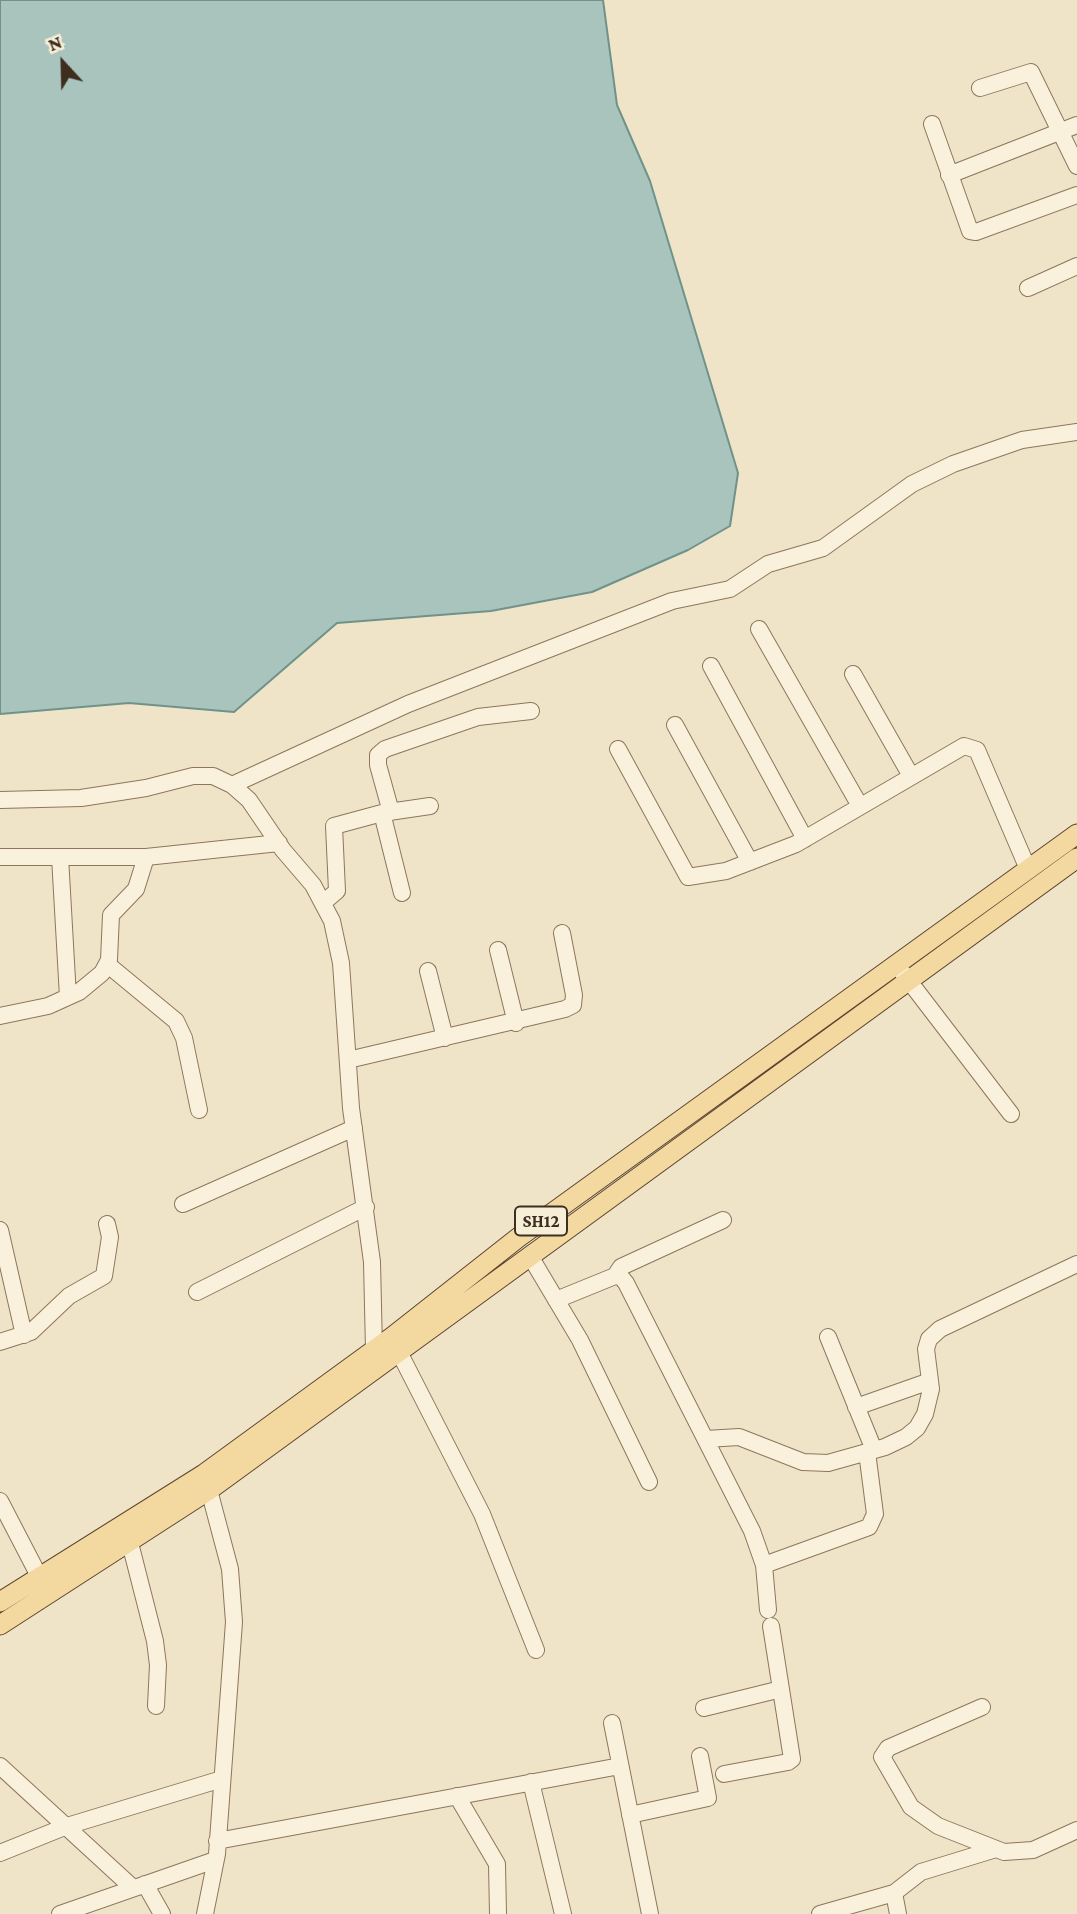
<!DOCTYPE html>
<style>
body{margin:0}
#map{position:relative;width:1077px;height:1914px;overflow:hidden;background:#f0e4c8;font-family:"Crimson Pro",serif}
canvas{display:block}
.north{position:absolute;left:28px;top:28px;width:70px;height:70px;-webkit-text-stroke:5px #f7eed8;paint-order:stroke;rotate:338deg;font-size:19px;font-weight:700;line-height:28px;text-align:center;color:#3d2e20}
.north::after{content:'';display:block;margin:auto;width:24px;height:32px;background:#3d2e20;clip-path:polygon(50% 0,100% 100%,50% 72%,0 100%)}
</style>
<div id="map">
<canvas width="1077" height="1914"></canvas>
<div class="north">N</div>
</div>
<script>
const c = document.querySelector('canvas').getContext('2d');
c.lineJoin = 'round';
function fillPath(path, color) { c.fillStyle = color; c.fill(path, 'evenodd'); }
const shape = rows => new Path2D(rows.map(r => 'M' + r).join(''));
function trace(path, color, width, dash) { c.strokeStyle = color; c.lineWidth = width; c.lineCap = dash ? 'butt' : 'round'; c.setLineDash(dash || []); c.stroke(path); }
function label(font, color, halo, rows, align = 'center') {
  c.font = font + ' "Crimson Pro",serif'; c.lineWidth = 5; c.setLineDash([]); c.textBaseline = 'middle'; c.strokeStyle = halo; c.fillStyle = color; for (const [text, x, y, turn = 0] of rows) {
    c.save(); c.translate(x, y); c.rotate((+turn || 0) * Math.PI / 180); c.textAlign = isNaN(turn) ? turn : align; if (halo) c.strokeText(text, 0, 0); c.fillText(text, 0, 0); c.restore();
  }
}
const water = shape([
 [0,0,603,0,617,105,650,181,738,473,730,526,688,550,592,592,491,611,337,623,234,712,129,703,0,714,0,0]
]);
fillPath(water, '#a9c4bc');
trace(water, '#6f938a', 2);
const minor = shape([
 [980,88,1031,72,1077,166],
 [932,124,970,231,976,232,1077,195],
 [949,175,1077,125],
 [1028,288,1077,266],
 [759,629,860,806],
 [711,666,805,839],
 [853,674,911,776],
 [675,725,750,862],
 [618,749,688,877,726,871,796,844,964,746,977,750,1028,869],
 [232,785,408,704,672,601,730,589,768,564,823,548,912,484,953,464,1022,440,1077,432],
 [0,800,81,798,146,788,193,776,213,776,232,785,249,800,283,850,313,885,332,921,341,963,351,1108,372,1262,374,1350],
 [391,812,378,765,378,755,385,749,478,717,531,711],
 [382,813,402,893],
 [0,857,146,857,279,843],
 [60,857,68,997],
 [324,902,337,891,334,826,382,813,430,806],
 [498,950,516,1023],
 [107,964,176,1021,184,1038,199,1110],
 [896,964,1011,1114],
 [428,971,445,1038],
 [0,1016,48,1006,79,992,102,973,109,960,111,915,136,889,146,857],
 [348,1060,565,1009,573,1005,574,995,562,933],
 [183,1204,354,1128],
 [0,1230,24,1335],
 [530,1256,580,1340,649,1482],
 [615,1276,621,1267,723,1220],
 [197,1292,366,1207],
 [556,1300,615,1276,621,1277,626,1283,752,1531,764,1565,768,1610],
 [828,1337,874,1450],
 [0,1342,31,1332,69,1296,104,1276,110,1237,107,1224],
 [399,1352,482,1514,536,1650],
 [856,1407,930,1381],
 [706,1439,739,1437,803,1462,828,1463,885,1447,906,1437,917,1428,925,1414,931,1389,926,1349,929,1339,940,1329,1077,1264],
 [0,1501,40,1578],
 [130,1543,155,1641,158,1665,156,1706],
 [764,1565,869,1527,875,1514,867,1452],
 [982,1707,888,1748,882,1757,911,1807,938,1826,1004,1852,1033,1850,1077,1830],
 [704,1708,781,1689],
 [612,1723,650,1914],
 [0,1766,133,1888],
 [724,1774,788,1762,792,1759,771,1626],
 [531,1782,563,1914],
 [457,1796,497,1864,498,1914],
 [630,1815,708,1798,700,1756],
 [217,1841,620,1766],
 [0,1853,67,1826,222,1779],
 [145,1884,162,1914],
 [894,1893,898,1914],
 [60,1914,215,1860],
 [205,1914,217,1854,234,1622,230,1569,209,1490],
 [820,1914,894,1893,921,1872,996,1849]
]);
const major = shape([
 [0,1602,204,1474,392,1337,519,1237,1077,834],
 [0,1625,209,1490,1077,858]
]);
trace(minor, '#8d765c', 18);
trace(major, '#5b4430', 21);
trace(minor, '#faf1dc', 16);
trace(major, '#f3d9a0', 19);
for (const [x, y, w] of [
 [541,1221,52]
]) { const box = new Path2D(); box.roundRect(x - w / 2, y - 14.5, w, 29, 5); c.fillStyle = '#f7eed8'; c.fill(box); trace(box, '#3d2e20', 2); }
label('bold 18px', '#3d2e20', null, [
 ["SH12",541,1221]
]);
</script>
